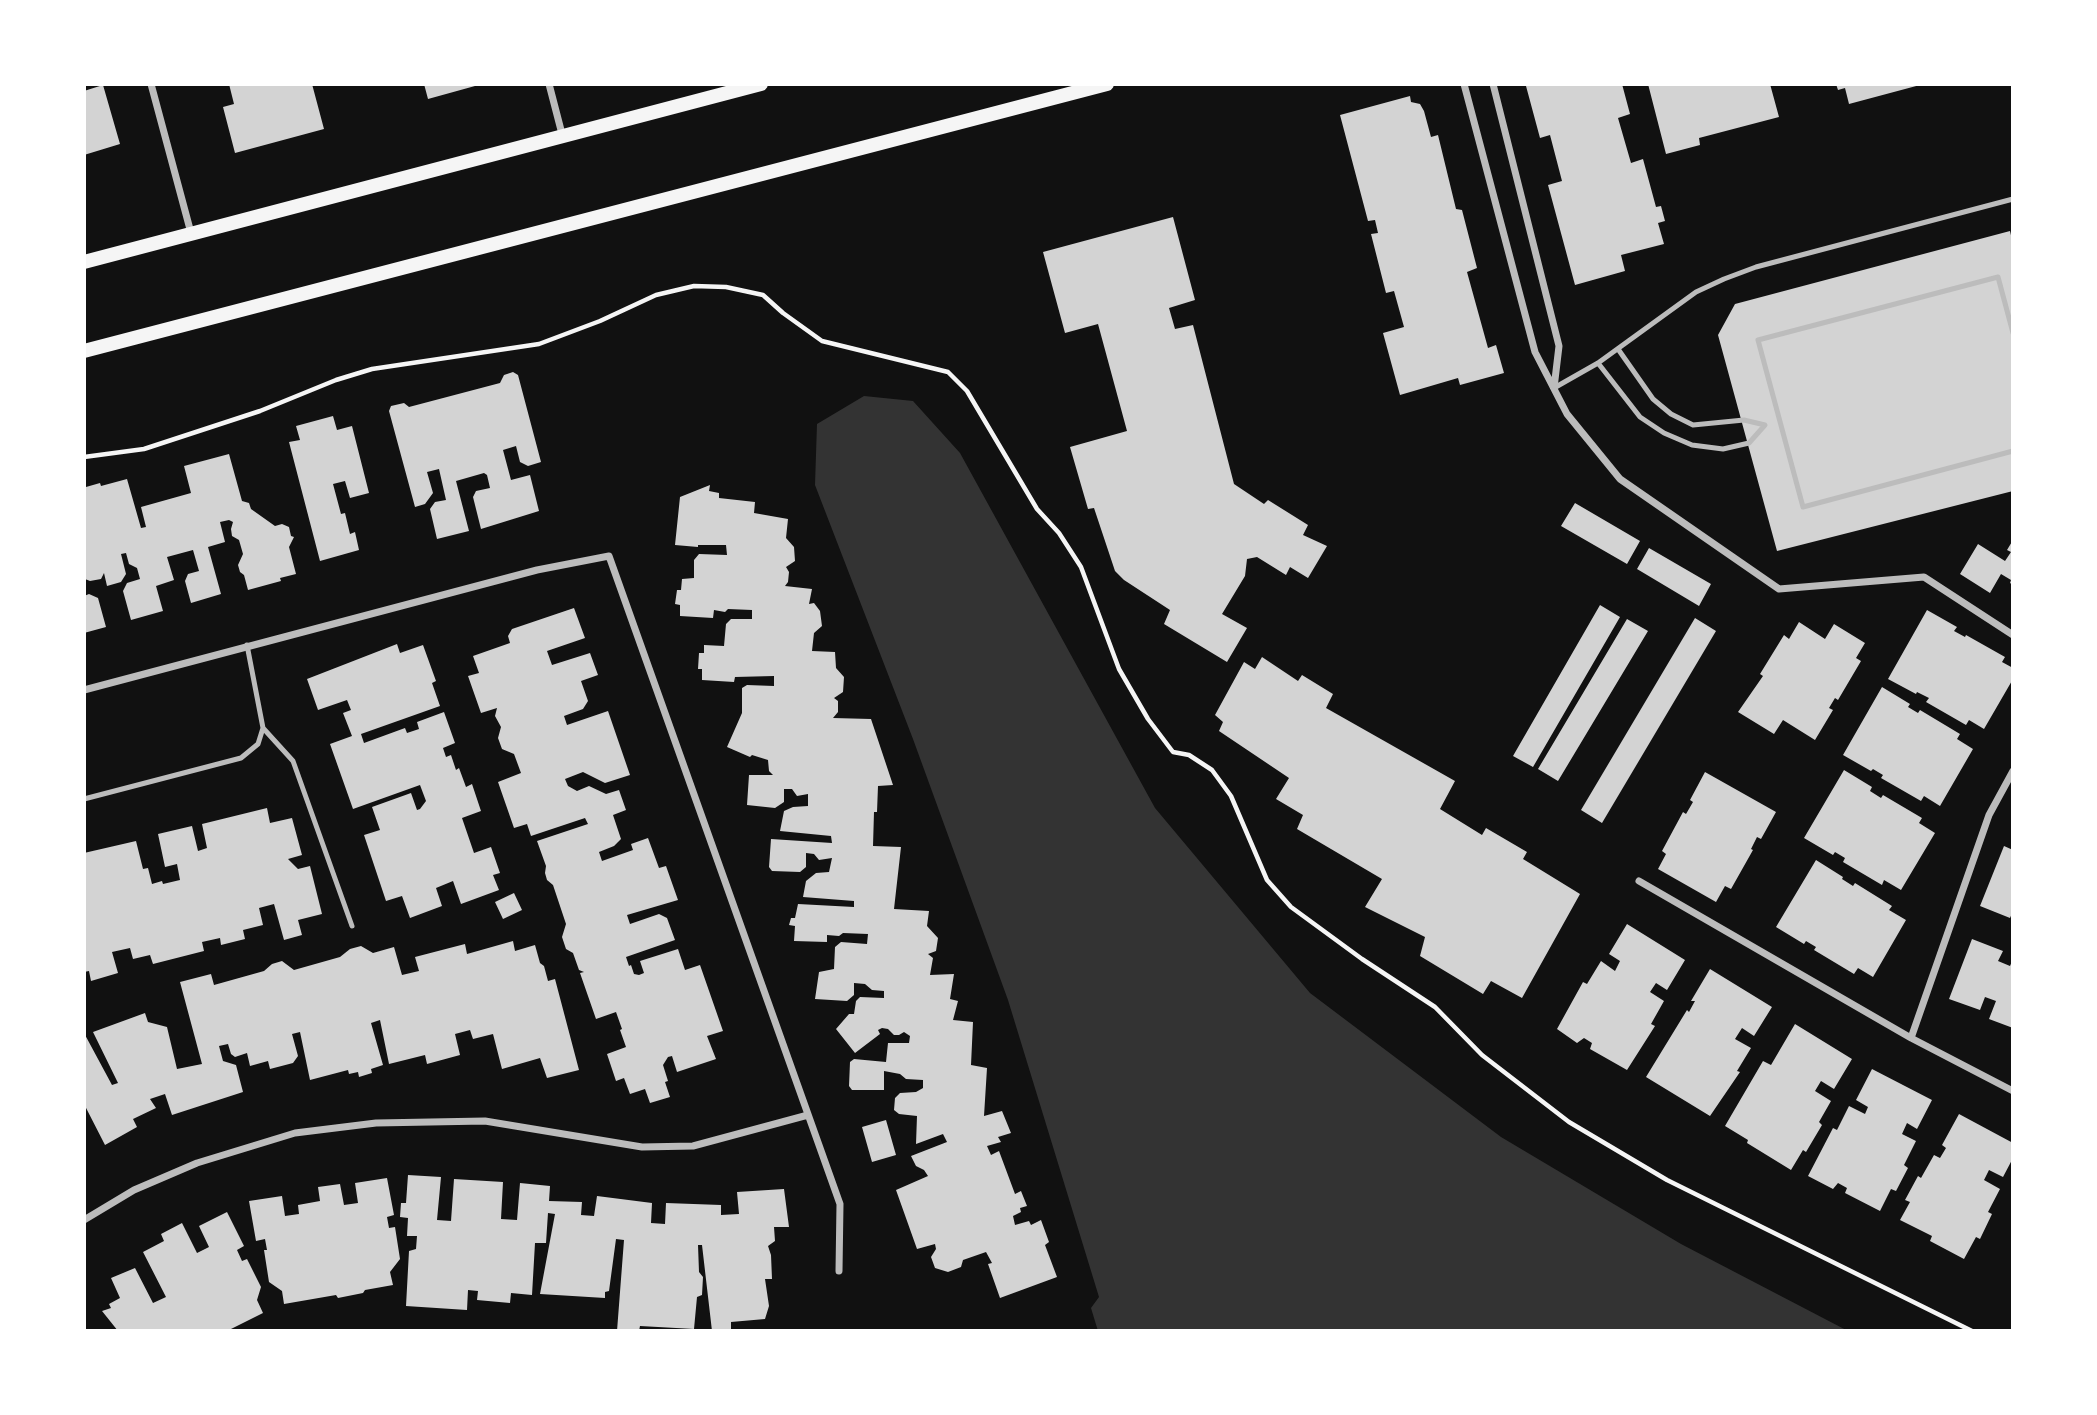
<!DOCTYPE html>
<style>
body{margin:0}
#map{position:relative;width:2097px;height:1415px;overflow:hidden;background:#111;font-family:Rubik,sans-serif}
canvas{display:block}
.frame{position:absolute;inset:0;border:86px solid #fff;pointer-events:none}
</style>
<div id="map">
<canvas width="2097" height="1415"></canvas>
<div class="frame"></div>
</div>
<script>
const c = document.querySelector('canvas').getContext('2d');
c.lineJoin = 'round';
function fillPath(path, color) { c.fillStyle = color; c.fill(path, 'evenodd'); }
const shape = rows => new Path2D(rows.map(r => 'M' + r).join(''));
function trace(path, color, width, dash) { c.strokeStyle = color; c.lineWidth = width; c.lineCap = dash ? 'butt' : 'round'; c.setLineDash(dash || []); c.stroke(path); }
fillPath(shape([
 [864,396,913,401,960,453,1155,808,1310,993,1501,1137,1681,1244,1848,1331,1098,1331,1091,1308,1099,1297,1008,1000,913,739,815,485,817,424]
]), '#333');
fillPath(shape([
 [229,84,312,84,324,129,235,153,223,107,234,104],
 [424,84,475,84,475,86,428,99],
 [1531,84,1622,84,1630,114,1618,118,1631,163,1643,159,1656,207,1661,206,1665,221,1658,223,1664,244,1621,255,1625,271,1575,285,1548,185,1562,181,1550,135,1540,138,1526,86],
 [1648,84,1770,84,1779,117,1699,138,1700,145,1666,154],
 [1836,84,1919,84,1920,85,1849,104,1845,88,1838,90],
 [103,85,120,144,84,155,84,91],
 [1410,96,1411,102,1420,104,1424,111,1431,137,1438,135,1456,209,1462,210,1477,268,1467,272,1488,348,1496,345,1504,373,1460,385,1458,378,1400,395,1383,333,1404,327,1394,291,1386,293,1371,234,1378,233,1375,220,1368,221,1340,115],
 [1173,217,1195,300,1169,308,1175,329,1193,325,1234,484,1264,504,1268,500,1308,525,1303,535,1327,546,1308,578,1290,567,1286,575,1257,557,1247,559,1245,576,1222,614,1247,628,1227,662,1164,624,1170,610,1124,580,1115,571,1094,508,1088,509,1070,447,1127,431,1098,324,1065,333,1043,252],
 [2010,231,2013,244,2013,491,1777,551,1718,335,1735,304],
 [513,372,518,375,541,462,528,466,520,462,516,446,503,450,511,480,530,475,539,511,481,529,473,497,476,491,490,488,487,475,484,473,456,481,469,531,437,539,430,509,435,502,446,500,439,469,427,472,433,493,425,504,415,507,389,411,391,406,404,403,409,407,500,383,504,375],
 [333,416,337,430,352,426,369,493,350,498,345,481,333,484,341,514,345,513,350,534,355,532,359,550,320,561,289,442,300,440,296,426],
 [229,454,242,501,249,503,251,509,275,526,282,524,289,527,291,536,294,537,289,547,296,574,280,578,281,581,248,590,244,575,240,572,238,565,243,554,239,540,232,536,231,529,233,522,229,520,220,522,225,542,208,547,221,594,191,603,185,581,188,574,199,571,193,550,167,557,174,580,156,586,163,611,131,620,123,591,127,583,140,579,137,568,129,564,126,553,121,554,126,574,121,582,107,586,104,573,101,579,90,581,85,579,84,492,86,487,100,483,101,486,127,479,141,528,146,527,141,507,191,493,184,466],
 [710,485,709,491,719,493,719,498,755,502,754,513,788,519,786,538,794,547,795,561,786,567,789,572,788,582,785,586,812,589,809,604,814,603,820,611,822,626,814,633,812,651,835,652,836,668,844,677,843,692,834,698,838,701,838,712,833,718,871,719,893,785,878,786,877,812,874,812,873,846,901,847,894,909,929,911,927,926,938,938,936,951,928,954,933,958,930,975,954,974,950,999,958,1001,953,1020,973,1022,971,1065,987,1068,984,1116,1002,1111,1011,1133,998,1137,1001,1142,987,1146,991,1155,999,1151,1015,1194,1021,1191,1027,1206,1020,1208,1021,1212,1013,1216,1015,1225,1029,1221,1031,1225,1041,1220,1049,1242,1045,1245,1057,1277,1000,1298,988,1264,992,1263,986,1252,963,1260,961,1267,948,1272,935,1268,931,1257,936,1249,935,1244,917,1249,896,1190,928,1176,924,1170,916,1166,911,1156,947,1142,943,1134,916,1144,917,1116,899,1114,894,1110,895,1098,900,1093,916,1092,923,1088,923,1080,906,1079,900,1074,884,1071,884,1090,852,1090,849,1086,850,1062,854,1059,886,1062,888,1043,909,1043,910,1036,904,1032,899,1035,894,1035,888,1029,882,1028,878,1030,880,1034,855,1053,836,1029,849,1014,854,1014,856,1001,860,997,884,998,884,991,872,990,865,984,854,983,854,995,847,1001,815,999,819,972,834,969,835,947,841,942,867,944,868,934,843,933,839,936,827,935,827,942,794,941,795,926,789,925,791,918,795,918,798,904,854,907,854,901,803,897,806,881,816,873,829,872,832,858,819,860,814,854,806,853,806,867,800,872,772,871,769,867,771,839,832,843,831,836,780,831,784,811,793,807,808,806,808,794,797,796,792,789,784,789,784,802,775,808,747,805,749,775,773,775,769,771,768,760,752,755,750,757,727,747,742,713,742,688,747,685,774,686,774,676,735,677,734,682,702,680,702,669,698,669,699,653,704,653,704,645,724,646,726,624,731,619,752,619,752,610,728,609,725,612,714,610,713,618,680,616,680,605,675,604,677,590,681,590,682,579,694,578,694,560,699,554,727,555,726,545,698,545,698,547,675,545,680,497],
 [1575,503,1640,541,1627,564,1561,526],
 [2013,540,2013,585,2010,583,2011,580,2001,574,1990,593,1960,574,1978,544,2005,561,2011,552,2007,550],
 [1649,548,1711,584,1699,606,1637,569],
 [89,594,98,598,106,627,84,633,84,596],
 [1600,605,1620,617,1533,767,1513,756],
 [574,608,585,638,547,651,552,665,590,653,598,675,581,681,588,701,583,709,564,716,567,725,608,711,630,775,605,783,583,772,565,779,568,786,577,791,589,786,606,794,619,790,626,810,613,815,621,839,614,846,599,852,602,861,633,850,631,844,648,838,659,868,666,866,678,900,627,915,630,924,659,914,667,918,675,940,626,957,629,966,631,965,634,974,639,975,644,973,640,961,678,949,685,970,700,965,723,1031,707,1036,716,1059,677,1072,672,1056,668,1057,663,1065,668,1081,665,1082,670,1097,650,1103,645,1089,630,1094,624,1078,616,1081,607,1054,626,1047,620,1030,622,1029,616,1012,596,1019,580,973,584,972,579,970,573,953,566,949,562,937,566,924,553,885,547,880,545,873,546,866,537,841,588,824,585,818,531,836,527,824,514,828,498,782,521,773,514,754,502,749,498,738,501,727,495,716,497,708,481,713,468,676,479,673,473,656,510,643,508,636,512,629],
 [1927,610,1957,627,1954,631,1965,637,1966,635,2005,657,2002,662,2013,668,2013,679,1984,729,1969,720,1966,725,1926,702,1929,698,1917,692,1916,694,1888,679],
 [1695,618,1716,631,1602,823,1581,810],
 [1627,619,1648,631,1558,781,1538,769],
 [1799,622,1825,639,1834,624,1865,643,1856,658,1861,661,1838,700,1835,698,1829,708,1833,710,1815,740,1783,720,1774,734,1738,712,1763,676,1760,674,1784,635,1789,639],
 [397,644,400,653,423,645,436,681,432,683,440,706,361,734,364,743,405,728,407,733,419,729,417,722,444,712,455,743,443,748,446,757,451,755,456,770,459,768,466,787,472,784,481,811,462,818,474,853,491,847,500,873,493,875,499,890,461,904,453,881,436,888,442,906,410,918,402,896,386,901,364,835,380,830,372,807,411,793,417,810,420,809,426,801,420,785,353,809,330,744,352,736,343,713,351,710,347,700,318,710,307,679],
 [1262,657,1298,681,1302,675,1333,694,1326,708,1455,781,1440,809,1482,835,1486,828,1527,852,1523,859,1580,894,1522,998,1491,981,1483,994,1420,956,1425,937,1365,907,1382,879,1297,829,1303,815,1276,799,1289,778,1219,731,1223,722,1215,715,1244,662,1255,669],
 [1882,687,1910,704,1908,707,1918,713,1920,710,1960,734,1957,739,1973,749,1940,806,1924,796,1921,801,1881,778,1883,775,1873,769,1871,771,1843,755],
 [1844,770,1872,787,1870,791,1881,798,1883,795,1922,818,1919,823,1935,833,1901,890,1884,880,1882,885,1843,862,1845,858,1835,852,1833,855,1804,838],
 [1705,772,1776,812,1761,839,1757,837,1751,849,1753,850,1731,889,1725,886,1716,902,1658,869,1666,854,1662,851,1683,812,1686,814,1693,802,1690,800],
 [267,808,270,823,292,818,302,855,288,859,298,869,310,866,322,914,298,920,302,935,284,940,274,904,259,908,263,925,243,930,245,939,221,945,220,938,202,942,204,951,153,964,150,955,133,959,130,948,112,952,118,973,91,981,89,971,84,972,84,853,136,841,143,869,148,868,152,884,162,881,163,884,180,880,177,864,165,867,158,834,192,826,198,851,207,848,202,824],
 [2004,846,2013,850,2013,911,2010,918,1980,906],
 [1816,860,1843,877,1842,879,1853,886,1855,883,1892,906,1889,910,1906,920,1873,977,1858,968,1854,974,1814,950,1816,947,1806,941,1804,944,1776,927],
 [514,893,522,910,503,919,495,902],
 [1627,924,1685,960,1667,990,1656,983,1650,992,1664,1001,1651,1024,1655,1026,1627,1070,1590,1049,1592,1043,1584,1038,1577,1043,1557,1029,1583,982,1587,984,1601,961,1615,971,1620,961,1609,954],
 [1972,939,2003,951,1998,961,2010,966,2013,959,2013,1028,1989,1019,1996,1001,1985,997,1980,1010,1949,999],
 [513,941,515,951,535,945,540,963,544,966,548,981,555,979,579,1070,547,1078,540,1058,502,1069,493,1034,473,1039,470,1030,455,1034,460,1055,427,1064,425,1055,389,1064,380,1020,371,1023,383,1065,371,1069,372,1073,359,1077,358,1072,349,1074,348,1070,310,1080,300,1032,292,1034,298,1056,293,1063,270,1069,268,1061,250,1066,247,1053,235,1057,231,1054,228,1044,219,1046,223,1061,236,1065,243,1092,172,1115,165,1094,150,1099,156,1108,133,1119,137,1127,105,1145,84,1104,84,1033,112,1085,118,1083,93,1032,145,1013,148,1022,167,1027,177,1069,202,1064,180,982,211,974,214,985,264,971,272,964,282,961,294,970,340,957,350,949,361,946,373,953,394,947,402,975,419,971,415,957,465,944,467,954],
 [1710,969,1772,1007,1754,1036,1742,1028,1735,1039,1751,1048,1737,1071,1740,1072,1710,1116,1646,1077,1687,1010,1689,1012,1695,1001,1691,1001],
 [1795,1024,1852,1059,1834,1089,1821,1081,1815,1091,1831,1101,1819,1122,1822,1125,1806,1152,1803,1150,1791,1170,1747,1143,1748,1140,1725,1126,1763,1061,1771,1065],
 [1872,1069,1932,1100,1917,1129,1907,1123,1902,1134,1916,1141,1904,1165,1908,1168,1896,1191,1891,1189,1880,1211,1845,1193,1847,1188,1838,1183,1833,1189,1808,1176,1833,1128,1837,1130,1849,1106,1865,1114,1868,1107,1856,1100],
 [1959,1114,2013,1143,2013,1158,2003,1177,1989,1170,1984,1180,2000,1189,1988,1212,1992,1214,1980,1239,1976,1237,1964,1259,1930,1241,1932,1236,1900,1220,1910,1202,1905,1200,1918,1176,1921,1178,1934,1155,1940,1158,1946,1148,1942,1145],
 [886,1120,896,1155,872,1162,862,1127],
 [408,1175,441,1177,437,1220,451,1221,454,1179,503,1182,501,1219,517,1220,520,1183,550,1186,549,1201,582,1202,581,1215,594,1216,597,1196,652,1203,651,1223,665,1224,666,1203,721,1205,721,1215,739,1214,737,1192,784,1189,789,1227,774,1227,775,1241,768,1246,771,1255,772,1279,765,1279,769,1306,765,1319,731,1322,731,1331,712,1331,702,1245,698,1245,699,1272,703,1277,702,1295,697,1297,694,1329,640,1326,639,1331,617,1331,624,1240,616,1239,609,1291,605,1292,605,1298,540,1294,555,1214,548,1213,546,1243,535,1243,532,1295,511,1293,510,1303,477,1300,478,1291,468,1290,467,1310,406,1306,409,1251,416,1249,417,1236,407,1236,408,1218,400,1217,401,1203,406,1203],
 [387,1178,394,1215,387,1217,389,1228,395,1227,400,1259,390,1272,393,1285,365,1290,363,1293,338,1298,336,1295,284,1304,282,1291,269,1282,264,1250,267,1250,265,1239,256,1241,249,1201,282,1196,285,1216,299,1214,298,1205,320,1201,318,1187,340,1184,344,1205,358,1203,355,1183],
 [227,1212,244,1246,237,1250,242,1261,247,1259,261,1287,257,1300,263,1313,227,1331,118,1331,102,1311,111,1308,109,1304,120,1298,111,1278,135,1268,153,1303,166,1297,143,1252,164,1241,161,1234,182,1223,197,1253,209,1247,199,1226]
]), '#d3d3d3');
trace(shape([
 [84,457,144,449,260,411,336,380,372,369,539,344,600,321,656,295,694,286,726,287,763,295,783,313,822,341,948,372,967,391,1037,509,1059,533,1081,567,1119,669,1148,719,1173,752,1189,755,1212,770,1231,796,1267,880,1291,907,1362,959,1435,1007,1482,1055,1569,1122,1667,1180,1972,1331]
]), '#f5f5f5', 4.5);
trace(shape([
 [2013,333,1998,277,1758,340,1803,507,2013,451],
 [1598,363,1640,417,1664,433,1692,445,1723,449,1749,443,1765,425,1744,420,1693,425,1671,414,1653,399,1618,349],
 [1554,388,1598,363,1696,292,1724,279,1756,267,2013,199],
 [263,728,293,761,352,926],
 [84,799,241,758,258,744,263,728,247,645]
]), '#bcbcbc', 5);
trace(shape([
 [151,84,191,233],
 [549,84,562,134],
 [1464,84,1535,352,1567,414,1620,479,1779,589,1924,577,2013,635],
 [1493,84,1559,346,1554,388],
 [84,690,537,570,609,556,840,1204,839,1271],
 [2013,771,1989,815,1911,1038,2013,1091],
 [1639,881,1911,1038],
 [84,1220,134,1190,197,1163,295,1133,376,1123,485,1121,642,1147,693,1146,808,1115]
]), '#bcbcbc', 7);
trace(shape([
 [84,262,761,84],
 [84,351,1107,84]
]), '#f5f5f5', 14);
</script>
